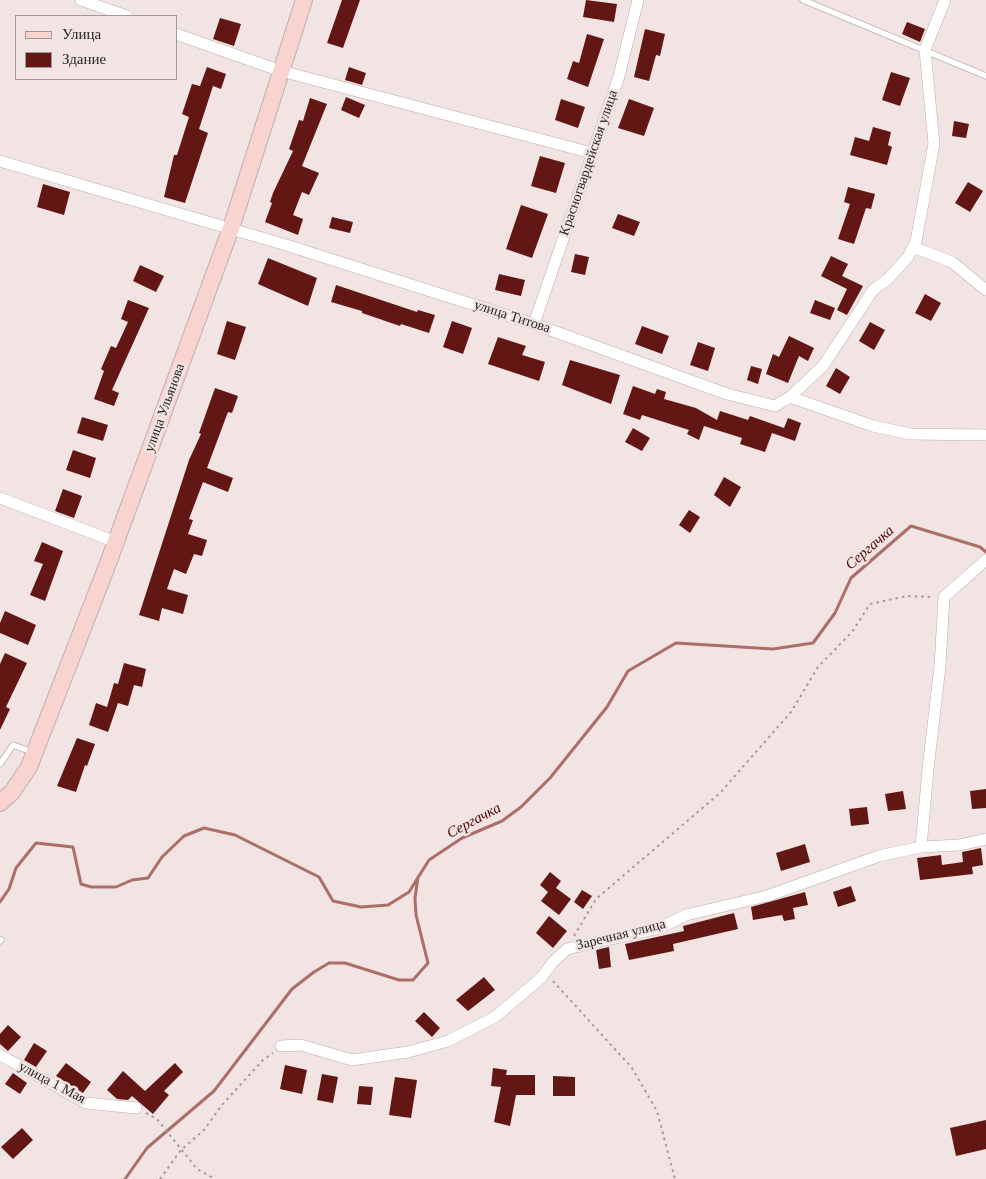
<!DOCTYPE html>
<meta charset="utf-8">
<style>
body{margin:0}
#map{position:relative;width:986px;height:1179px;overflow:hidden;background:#f1e4e3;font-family:"Times New Roman",serif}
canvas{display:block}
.legend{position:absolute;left:15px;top:15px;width:162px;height:65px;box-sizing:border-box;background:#f1e4e3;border:1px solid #a19897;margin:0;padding:6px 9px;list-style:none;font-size:15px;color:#2a2625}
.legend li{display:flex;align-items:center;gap:10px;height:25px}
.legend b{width:25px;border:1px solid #a19897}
</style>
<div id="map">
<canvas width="986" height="1179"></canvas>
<ul class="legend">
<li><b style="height:6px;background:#f9d3d0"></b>Улица</li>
<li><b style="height:14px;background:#621715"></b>Здание</li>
</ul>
</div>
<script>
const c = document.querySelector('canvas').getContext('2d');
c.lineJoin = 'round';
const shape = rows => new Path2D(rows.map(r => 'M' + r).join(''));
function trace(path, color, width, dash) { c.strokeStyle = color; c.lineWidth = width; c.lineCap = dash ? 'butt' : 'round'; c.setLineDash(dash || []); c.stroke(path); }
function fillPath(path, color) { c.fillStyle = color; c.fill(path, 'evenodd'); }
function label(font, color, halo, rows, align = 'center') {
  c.font = font + ' "Times New Roman",serif'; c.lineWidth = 5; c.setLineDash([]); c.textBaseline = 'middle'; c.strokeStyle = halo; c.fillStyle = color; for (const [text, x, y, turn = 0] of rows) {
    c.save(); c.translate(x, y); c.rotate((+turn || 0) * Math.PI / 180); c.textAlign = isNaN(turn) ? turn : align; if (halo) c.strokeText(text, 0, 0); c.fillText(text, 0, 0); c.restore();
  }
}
trace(shape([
 [0,902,9,889,16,868,36,843,73,847,81,884,91,887,116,887,132,880,148,878,162,857,184,836,204,828,235,835,319,877,333,901,361,907,388,905,409,892,429,860,462,838,502,821,521,807,550,778,607,707,628,671,676,643,773,649,813,643,835,613,851,578,911,526,980,547,986,552],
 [125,1179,147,1148,214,1091,292,989,314,972,329,963,345,963,399,980,413,980,428,963,416,915,415,898,418,877]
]), '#ac6e68', 3);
fillPath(shape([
 [342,0,360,0,343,48,327,43],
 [586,0,617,4,614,22,583,17],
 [220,18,241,24,234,46,213,39],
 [907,22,925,29,920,42,902,34],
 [645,29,665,34,660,56,656,55,649,81,634,77],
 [587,34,604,39,588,87,567,79,573,61,579,63],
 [207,67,226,74,221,89,213,86,199,129,208,133,185,203,164,197,174,155,177,155,189,117,182,114,192,84,200,86],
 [349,67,366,73,362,85,345,80],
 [891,72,910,78,900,106,882,100],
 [346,97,365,105,359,118,341,110],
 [310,98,327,104,302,166,319,173,309,195,302,192,293,215,303,219,298,235,265,222,272,203,270,202,273,193,293,151,289,149,299,120,303,121],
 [561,99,585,107,578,128,555,120],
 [629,99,654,108,644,136,618,128],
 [954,121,969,124,966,138,952,136],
 [873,127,891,132,888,145,892,147,887,165,850,155,855,137,869,141],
 [540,156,565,163,556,193,531,186],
 [968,182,983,191,970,212,955,203],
 [43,184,70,192,64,215,37,207],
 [848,187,875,194,871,209,866,208,854,244,838,239,850,204,844,202],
 [521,205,548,214,532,258,506,249],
 [618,214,640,222,634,236,612,228],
 [332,217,353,222,350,233,329,228],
 [575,254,589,257,585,275,571,272],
 [831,256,848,264,842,276,863,286,847,315,837,310,847,289,821,276],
 [268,258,317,278,308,306,258,284],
 [140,265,164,276,156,292,133,281],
 [499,274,525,280,521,296,495,290],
 [336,285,417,312,418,310,435,315,429,333,401,324,400,326,362,313,362,311,331,302],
 [925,294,941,303,931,321,915,313],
 [128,300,149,308,112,390,119,393,114,406,94,399,104,371,101,369,111,346,116,348,128,322,121,319],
 [815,300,835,308,830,320,810,313],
 [227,321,246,327,235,360,217,354],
 [452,321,472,328,463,354,443,347],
 [870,322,885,330,874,350,859,341],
 [642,326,669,336,662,354,635,344],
 [789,336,814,348,808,361,799,356,788,383,766,374,773,354,779,357],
 [498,337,526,346,522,355,545,362,539,381,488,364],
 [698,342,715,348,708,371,690,365],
 [570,360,620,375,611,404,562,385],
 [751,366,762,369,758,384,747,380],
 [836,368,850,377,840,394,826,386],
 [633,386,655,394,657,389,666,392,664,399,696,408,717,420,720,411,748,420,750,416,784,428,788,418,801,423,795,441,772,433,765,452,740,444,742,438,704,426,699,440,687,434,689,430,642,415,640,420,623,414],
 [215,388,238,396,232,413,228,412,207,468,233,478,228,492,203,482,189,519,193,520,188,534,207,540,202,556,194,554,186,574,174,569,167,589,188,595,183,614,162,608,159,621,139,615,189,460,201,434,199,433],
 [82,417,108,425,103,441,77,433],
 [633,428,650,438,642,451,625,442],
 [73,450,96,458,90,478,66,470],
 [724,477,741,487,730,507,714,495],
 [63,489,82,496,74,518,55,511],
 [689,510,700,517,690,533,679,525],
 [42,542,63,551,45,601,30,595,43,564,34,561],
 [5,611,36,625,28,645,0,633,0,623],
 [5,653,27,663,6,707,10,709,0,730,0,664],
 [124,663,146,669,142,687,134,685,128,706,118,703,108,732,89,725,96,703,107,707,114,683,118,684],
 [77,738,95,744,87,766,85,765,76,792,57,786],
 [986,789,986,808,972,809,970,791],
 [903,791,906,809,888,811,885,794],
 [867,807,869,824,851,826,849,809],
 [805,844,810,862,781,871,776,853],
 [981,848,983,865,972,867,973,874,920,880,917,858,941,855,942,865,963,862,962,852],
 [550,872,561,881,556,888,571,899,559,915,541,901,548,892,540,885],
 [851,886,856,901,838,907,833,892],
 [582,890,592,896,583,909,574,902],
 [805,892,808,905,793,908,795,919,784,921,782,915,753,920,751,907],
 [734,913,738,929,673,944,674,951,629,960,625,944,684,931,683,926],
 [549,916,567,931,553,948,536,933],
 [609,947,611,967,599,969,596,950],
 [484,977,495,990,468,1011,456,1000],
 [424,1012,440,1028,432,1037,415,1021],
 [8,1025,21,1037,8,1051,0,1044,0,1034],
 [34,1043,47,1051,36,1067,24,1060],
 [66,1063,91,1082,83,1093,56,1076],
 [175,1063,183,1072,164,1091,169,1095,153,1114,132,1096,128,1100,117,1099,107,1090,123,1071,145,1091],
 [285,1065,307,1070,302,1094,280,1089],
 [493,1068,507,1070,506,1075,535,1075,535,1095,516,1095,510,1126,494,1122,501,1087,491,1086],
 [13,1073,27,1083,20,1094,5,1084],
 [322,1074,338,1077,333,1103,317,1100],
 [553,1076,575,1077,575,1096,553,1096],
 [395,1077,417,1080,411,1118,389,1115],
 [359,1086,373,1087,371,1105,357,1104],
 [986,1120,986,1149,956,1156,950,1128],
 [22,1128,33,1140,13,1159,1,1147]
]), '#621715');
const service = shape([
 [803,0,986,76],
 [0,764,13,745,32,752],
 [0,941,1,940]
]);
const minor = shape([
 [81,0,127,16],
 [176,34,281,71,592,153],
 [0,161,286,245,534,324,727,394,775,406,790,397,823,366,873,290,888,279,908,257,916,241,934,144,925,50,945,0],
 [913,247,952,262,986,290],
 [534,324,619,76,638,0],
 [790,397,873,426,910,434,986,435],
 [0,498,116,542],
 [921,847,928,769,940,666,944,597,986,560],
 [281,1046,301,1045,352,1060,408,1052,448,1041,495,1017,541,978,553,962,567,949,660,928,686,915,767,896,879,856,921,847,959,845,986,839],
 [0,1055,86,1103,136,1108]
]);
const secondary = shape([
 [0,803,12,792,29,767,107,566,231,228,304,0]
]);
trace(service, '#bbafae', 7);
trace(minor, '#bbafae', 12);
trace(secondary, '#bbafae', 18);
trace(shape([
 [574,936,596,899,720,793,791,712,818,667,852,632,870,604,907,596,933,597],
 [553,981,632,1068,657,1111,675,1179],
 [146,1113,157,1119,197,1169,215,1179],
 [160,1179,181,1150,204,1130,222,1105,263,1060,273,1053]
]), '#a39998', 2, [2.5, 4]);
trace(service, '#fff', 5.5);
trace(minor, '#fff', 11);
trace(secondary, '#f9d3d0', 16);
label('14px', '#2a2625', '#f1e4e3', [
 ["Красногвардейская улица",589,163,-71],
 ["улица Титова",512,317,18],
 ["улица Ульянова",165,408,-70],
 ["Заречная улица",621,935,-14],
 ["улица 1 Мая",52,1083,28]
]);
label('italic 15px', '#530306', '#f1e4e3', [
 ["Сергачка",870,548,-41],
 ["Сергачка",474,821,-28]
]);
</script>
